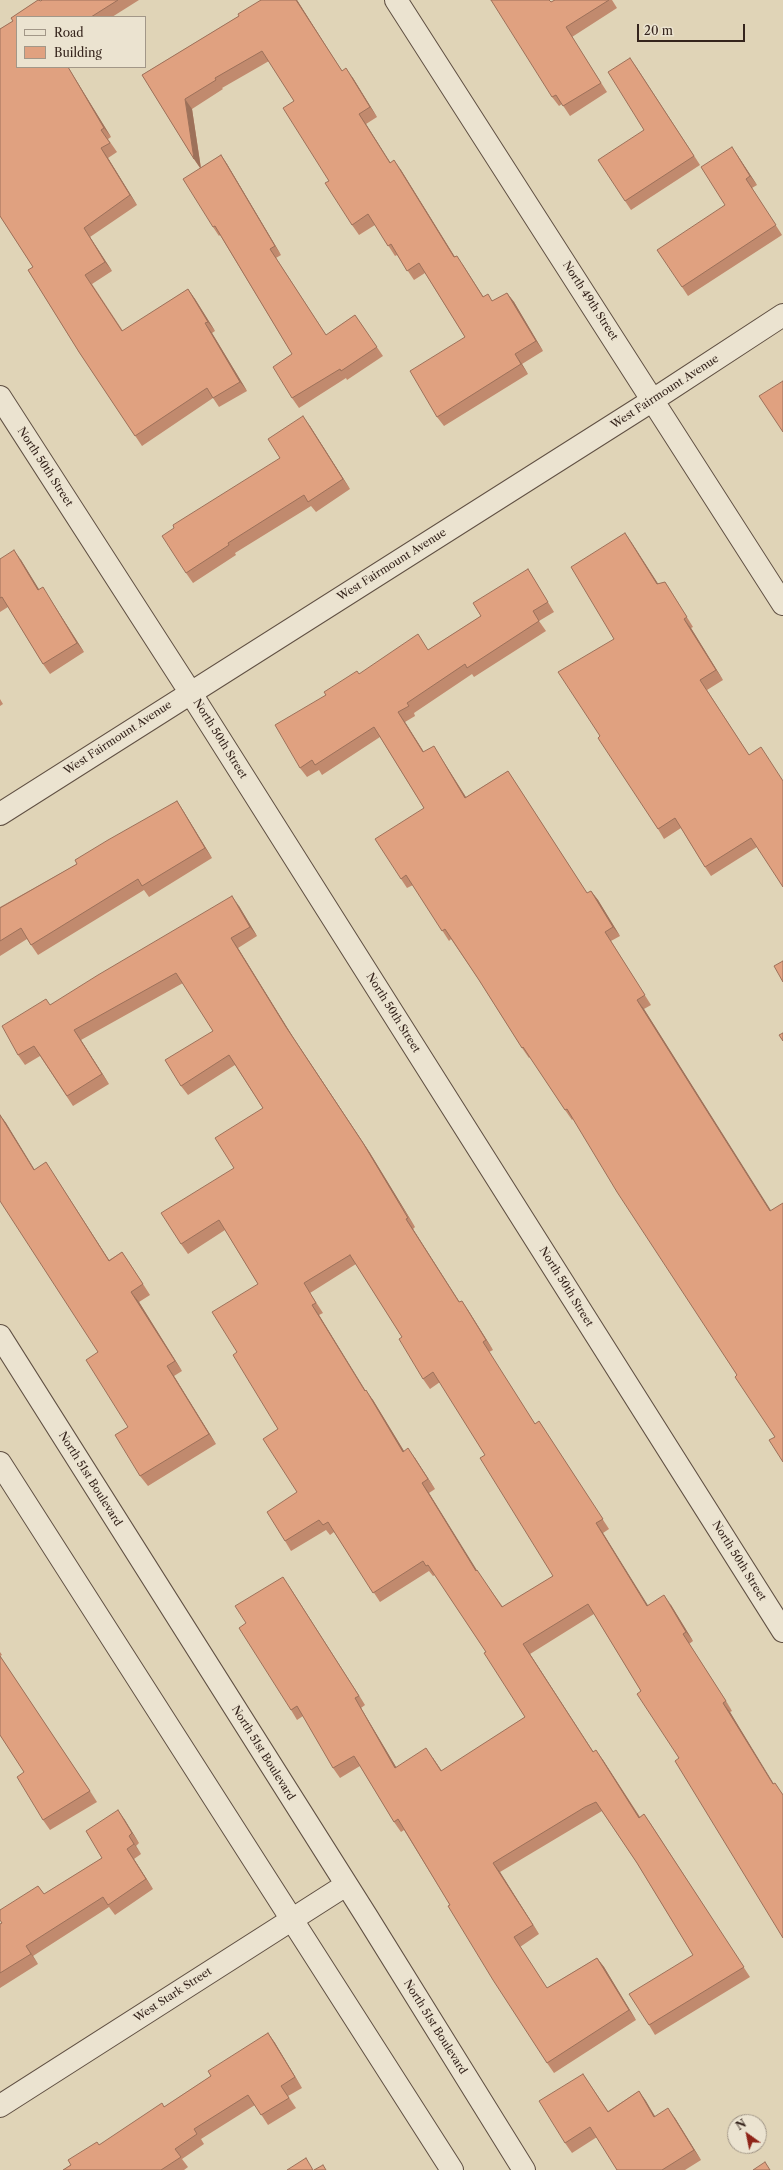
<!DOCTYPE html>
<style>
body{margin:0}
#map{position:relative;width:783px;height:2170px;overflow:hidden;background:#e0d4b7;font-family:"Libre Caslon Text",serif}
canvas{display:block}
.legend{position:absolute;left:16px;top:16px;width:130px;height:52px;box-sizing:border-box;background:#ebe3d0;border:1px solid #a29788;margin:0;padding:5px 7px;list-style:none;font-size:12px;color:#35241c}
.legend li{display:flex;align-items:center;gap:8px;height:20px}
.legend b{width:20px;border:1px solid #a29788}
.north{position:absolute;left:727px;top:2114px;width:40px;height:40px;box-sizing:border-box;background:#ebe3d0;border:1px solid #a29788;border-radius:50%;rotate:327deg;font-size:11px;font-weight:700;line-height:16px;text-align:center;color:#35241c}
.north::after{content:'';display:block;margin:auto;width:14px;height:18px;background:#8f2418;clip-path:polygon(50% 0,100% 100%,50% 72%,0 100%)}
.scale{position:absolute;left:637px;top:24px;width:108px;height:18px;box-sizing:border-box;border:2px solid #35241c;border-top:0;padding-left:5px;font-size:12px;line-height:14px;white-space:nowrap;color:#35241c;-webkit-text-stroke:3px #ebe3d0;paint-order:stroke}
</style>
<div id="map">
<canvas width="783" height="2170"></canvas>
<ul class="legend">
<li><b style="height:5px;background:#ebe3d0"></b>Road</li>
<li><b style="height:11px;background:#e0a180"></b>Building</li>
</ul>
<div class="north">N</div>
<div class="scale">20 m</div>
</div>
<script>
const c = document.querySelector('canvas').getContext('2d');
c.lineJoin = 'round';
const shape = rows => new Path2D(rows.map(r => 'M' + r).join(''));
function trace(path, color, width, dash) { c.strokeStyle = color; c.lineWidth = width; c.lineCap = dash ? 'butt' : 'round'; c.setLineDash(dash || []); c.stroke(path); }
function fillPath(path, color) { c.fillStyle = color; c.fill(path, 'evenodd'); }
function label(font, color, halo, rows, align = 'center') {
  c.font = font + ' "Libre Caslon Text",serif'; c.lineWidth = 4; c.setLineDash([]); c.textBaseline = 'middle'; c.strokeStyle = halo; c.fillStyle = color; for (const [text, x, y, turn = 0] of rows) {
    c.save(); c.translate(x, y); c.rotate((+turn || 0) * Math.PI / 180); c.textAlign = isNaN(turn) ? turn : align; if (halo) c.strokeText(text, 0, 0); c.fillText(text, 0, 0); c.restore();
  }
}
const minor = shape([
 [396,0,783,604],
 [0,397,190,692,783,1631],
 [0,814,653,400,783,315],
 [0,1336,367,1917,524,2170],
 [0,1463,452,2170],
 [0,2106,346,1885]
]);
trace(minor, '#605043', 24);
trace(minor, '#ebe3d0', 22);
fillPath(shape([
 [38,0,41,1,42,0,139,0,112,17,17,17,17,67,68,67,111,137,108,139,117,152,108,158,137,205,90,237,112,271,92,284,123,331,188,289,195,299,215,331,212,333,247,391,219,407,213,398,142,446,79,352,28,270,33,267,0,216,0,29,13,21,11,18],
 [261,0,297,0,342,71,353,78,377,117,366,124,390,163,401,170,455,257,463,265,483,297,493,301,507,293,514,302,543,351,522,364,528,374,444,426,437,417,465,337,425,273,414,280,397,255,395,256,375,225,359,235,352,225,329,181,294,101,269,61,222,88,223,89,192,109,201,168,221,155,227,164,281,255,276,258,326,335,355,315,383,356,347,380,346,378,299,408,292,398,292,354,220,235,219,236,213,227,200,168,194,159,142,75,239,16],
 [555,0,612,0,617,8,572,37,607,92,570,116,562,104,559,106,552,97,551,2],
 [630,58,700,165,631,210,625,201,644,130],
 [732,147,757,185,752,188,782,235,688,296,682,287,725,205],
 [310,426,350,489,316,512,311,506,235,553,236,555,193,583,186,573,280,458],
 [625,533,658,584,665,582,671,591,693,627,691,628,723,680,707,690,749,755,768,757,757,847,711,876,705,867,681,828,664,839,658,829,600,736,614,639],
 [0,559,21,560,39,590,49,597,84,652,50,674,43,664,8,607,0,612],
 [528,569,534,579,554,612,539,621,546,631,474,677,472,674,414,713,415,716,405,722,424,752,440,756,466,797,508,771,587,893,591,891,598,900,620,936,611,941,651,1005,644,1009,770,1210,775,1437,737,1375,573,1119,572,1120,565,1110,530,1057,529,1058,522,1048,479,980,451,939,449,941,413,885,407,888,401,879,424,808,380,737,322,775,319,770,307,777,300,768,326,695,359,674,428,650,481,616],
 [0,699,3,704,0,706],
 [177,801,184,812,212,858,149,897,144,890,38,955,27,939,0,956,0,907,77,864],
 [239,906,257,936,238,948,293,1037,370,1153,415,1227,413,1229,459,1302,468,1310,493,1350,489,1352,535,1424,539,1421,609,1529,603,1533,647,1605,671,1605,693,1641,689,1644,732,1711,730,1712,773,1784,783,1794,679,1758,641,1691,594,1614,530,1654,593,1752,603,1760,640,1817,644,1814,651,1824,750,1977,655,2035,649,2025,693,1955,637,1863,602,1811,592,1817,500,1872,539,1934,520,1947,547,1988,597,1958,604,1967,636,2020,554,2073,547,2063,404,1830,401,1832,394,1822,360,1766,340,1778,333,1768,303,1716,297,1720,291,1710,246,1623,289,1586,365,1705,361,1708,396,1767,433,1758,442,1771,525,1717,486,1652,435,1575,433,1576,429,1571,380,1602,334,1532,330,1535,326,1530,291,1551,285,1541,297,1492,278,1429,237,1352,258,1284,225,1230,188,1254,181,1244,234,1168,263,1108,235,1065,188,1095,181,1086,213,1031,183,983,81,1040,109,1084,73,1106,40,1056,25,1065,18,1055,50,1005],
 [356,1264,402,1337,423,1379,430,1389,440,1382,485,1455,553,1576,503,1607,476,1570,429,1493,435,1489,415,1458,404,1451,373,1400,365,1391,319,1315,323,1313,310,1293],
 [0,1115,6,1123,34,1170,53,1173,109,1260,122,1252,129,1262,150,1295,139,1302,182,1371,174,1376,216,1444,148,1486,140,1476,128,1427,98,1352],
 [0,1652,2,1655,0,1656,97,1802,50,1830,43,1820,24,1772,0,1735],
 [118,1810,139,1843,136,1846,141,1854,134,1859,153,1889,115,1915,109,1907,33,1956,38,1964,0,1988,0,1924,38,1886,44,1894,102,1858],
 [268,2033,275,2043,302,2088,288,2096,296,2108,268,2125,255,2105,201,2139,204,2144,182,2159,188,2167,184,2170,63,2170,99,2145,164,2107,211,2076],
 [583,2074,608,2111,639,2091,655,2116,675,2118,701,2160,685,2170,617,2170,597,2137,572,2153,565,2143]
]), '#c18a6e');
fillPath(shape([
 [296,0,297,0,348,81,342,71],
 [630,58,637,68,700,165,694,156],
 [68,67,111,137,104,128],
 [346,68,353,78,377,117,370,107],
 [185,99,192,109,201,169,194,159],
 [359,114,366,124,397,173,390,163],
 [732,147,738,156,757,185,750,176],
 [101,148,108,158,137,205,130,195],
 [221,155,227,164,281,255,275,246],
 [394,160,401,170,461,267,454,257],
 [84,228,90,237,112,271,105,262],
 [270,249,276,258,332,344,326,335],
 [457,256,463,265,490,307,483,297],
 [188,289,195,299,215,331,208,322],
 [507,293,514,302,543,351,536,341],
 [205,323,212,333,247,391,240,382],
 [515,354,522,364,528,374,521,364],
 [303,416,310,426,350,489,343,479],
 [625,533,632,543,664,593,657,584],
 [14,550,21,560,45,599,38,590],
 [43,587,49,597,84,652,77,643],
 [684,619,691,628,723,680,716,670],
 [398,712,405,722,430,762,423,752],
 [434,746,440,756,472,807,465,798],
 [177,801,184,812,212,858,205,848],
 [591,891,598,900,620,936,613,927],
 [232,896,239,906,257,936,250,927],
 [231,938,238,948,293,1037,370,1153,415,1227,286,1027],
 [637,1000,644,1009,777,1220,770,1211],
 [74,1030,81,1040,109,1084,102,1074],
 [0,1115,6,1123,41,1180,34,1170],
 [46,1162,53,1173,116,1271,109,1261],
 [406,1219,413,1229,466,1312,459,1302],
 [131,1292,139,1302,182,1371,175,1361],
 [462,1301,468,1310,493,1350,486,1340],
 [312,1305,319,1315,372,1401,365,1391],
 [167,1366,174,1376,216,1444,209,1434],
 [366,1390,373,1400,410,1461,403,1452],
 [408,1448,415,1458,435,1489,428,1479],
 [422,1483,429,1493,483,1580,476,1571],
 [596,1523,603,1533,654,1615,647,1606],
 [283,1577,289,1586,365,1705,359,1696],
 [664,1595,671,1605,693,1641,686,1632],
 [683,1634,689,1644,732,1711,726,1701],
 [523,1644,530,1654,600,1762,593,1752],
 [0,1656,97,1802,90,1791],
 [355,1698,361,1708,402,1777,395,1768],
 [723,1703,730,1712,780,1794,773,1784],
 [426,1748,433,1758,448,1781,441,1771],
 [596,1750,603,1760,646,1827,639,1818],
 [118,1810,125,1820,139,1843,132,1833],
 [129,1836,136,1846,141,1854,134,1844],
 [127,1849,134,1859,153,1889,146,1879],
 [493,1863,500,1872,539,1934,533,1925],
 [26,1946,33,1956,38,1964,31,1954],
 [597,1958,604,1967,636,2020,629,2010],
 [268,2033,275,2043,302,2088,295,2077],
 [639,2091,646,2101,661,2127,654,2117],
 [668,2108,675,2118,701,2160,694,2150]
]), '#9d715a');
const building = shape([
 [38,0,41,1,42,0,118,0,91,17,17,17,17,67,68,67,104,128,101,130,110,143,101,148,130,195,84,228,105,262,85,275,122,331,188,289,208,322,205,323,240,382,213,398,207,388,135,436,79,352,28,270,33,267,0,216,0,29,13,21,11,18,38,0],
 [261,0,296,0,342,71,346,68,370,107,359,114,390,163,394,160,454,257,457,256,483,297,488,294,492,301,507,293,536,341,515,354,521,364,437,417,410,371,465,337,419,263,407,271,391,244,388,246,368,214,352,225,325,183,329,181,283,108,294,101,262,51,215,78,216,80,185,99,194,159,142,75,239,16,238,14,261,0],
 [491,0,549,0,551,2,555,0,609,0,566,27,601,83,563,106,556,95,552,97,491,0],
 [630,58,694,156,625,201,598,160,644,130,608,72,630,58],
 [732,147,750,176,746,179,776,225,682,287,657,250,725,205,701,167,732,147],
 [221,155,275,246,270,249,326,335,355,315,377,347,341,371,340,369,292,398,273,367,292,354,215,226,213,227,183,179,221,155],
 [783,381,783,432,759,396,783,381],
 [303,416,343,479,308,502,304,495,228,543,229,545,186,573,162,536,174,528,173,525,280,458,268,439,303,416],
 [625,533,657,584,665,582,687,617,684,619,716,670,700,680,749,755,761,747,783,781,783,887,751,838,705,867,675,818,658,829,598,738,600,736,558,672,614,639,571,567,625,533],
 [14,550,38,590,43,587,77,643,43,664,2,597,0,598,0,559,14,550],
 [528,569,548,602,533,611,539,621,467,668,465,664,407,703,409,706,398,712,423,752,434,746,465,798,508,771,587,893,591,891,613,927,605,932,645,995,637,1000,770,1211,783,1203,783,1462,769,1440,775,1437,735,1377,737,1375,617,1192,567,1109,565,1110,523,1047,522,1048,479,980,445,929,442,931,406,875,401,879,375,839,424,808,374,727,315,765,312,760,300,768,275,725,326,695,324,692,357,671,359,674,418,634,428,650,481,616,473,603,528,569],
 [177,801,205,848,142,886,138,879,31,945,21,928,0,941,0,908,77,864,75,860,108,840,177,801],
 [232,896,250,927,231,938,286,1027,363,1143,408,1218,406,1219,459,1302,462,1301,486,1340,483,1342,535,1424,539,1421,603,1519,596,1523,647,1606,664,1595,686,1632,683,1634,726,1701,723,1703,773,1784,775,1783,783,1795,783,1938,675,1761,679,1758,637,1694,641,1691,588,1604,523,1644,593,1752,596,1750,639,1818,644,1814,744,1967,649,2025,629,1994,693,1955,637,1863,596,1802,585,1807,493,1863,533,1925,514,1937,547,1988,597,1958,629,2010,547,2063,493,1980,448,1906,450,1905,398,1819,394,1822,354,1756,333,1768,297,1706,291,1710,239,1628,246,1623,235,1606,283,1577,359,1696,355,1698,395,1768,426,1748,441,1771,525,1717,484,1653,486,1652,428,1565,426,1566,423,1561,373,1593,328,1522,323,1525,319,1520,285,1541,267,1512,297,1492,263,1439,278,1429,233,1355,237,1352,212,1312,258,1284,219,1220,181,1244,161,1213,234,1168,215,1138,263,1108,229,1055,181,1086,165,1060,213,1031,176,973,74,1030,102,1074,67,1096,34,1046,18,1055,2,1026,46,999,50,1005,98,975,232,896],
 [350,1255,402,1337,399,1339,423,1379,433,1372,485,1455,480,1458,553,1576,502,1607,477,1570,476,1571,422,1483,428,1479,408,1448,403,1452,366,1390,365,1391,312,1305,316,1303,304,1283,350,1255],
 [783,961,783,982,774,966,783,961],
 [783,1033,783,1041,779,1035,783,1033],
 [0,1115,34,1170,46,1162,109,1261,122,1252,143,1284,131,1292,175,1361,167,1366,209,1434,140,1476,115,1435,128,1427,86,1360,98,1352,0,1201,0,1115],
 [0,1656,90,1791,43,1820,17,1777,24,1772,0,1735,0,1656],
 [118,1810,132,1833,129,1836,134,1844,127,1849,146,1879,108,1905,103,1897,26,1946,31,1954,0,1973,0,1924,2,1923,0,1920,0,1910,38,1886,44,1894,102,1858,86,1831,118,1810],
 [268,2033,295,2077,281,2086,289,2098,261,2115,248,2095,194,2129,197,2134,175,2149,181,2157,161,2170,63,2170,71,2165,68,2160,97,2142,99,2145,162,2103,164,2107,211,2076,208,2071,268,2033],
 [583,2074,608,2112,639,2091,654,2117,668,2108,694,2150,662,2170,617,2170,590,2127,565,2143,539,2101,583,2074],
 [306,2158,313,2170,287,2170,306,2158],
 [765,2162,770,2170,753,2170,765,2162],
 [323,2165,326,2170,314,2170,323,2165]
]);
fillPath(building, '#e0a180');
trace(building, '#9d715a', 1);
label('11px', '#35241c', '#ebe3d0', [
 ["North 49th Street",590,301,57],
 ["West Fairmount Avenue",665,392,-33],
 ["North 50th Street",45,467,57],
 ["West Fairmount Avenue",392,565,-32],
 ["West Fairmount Avenue",118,738,-33],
 ["North 50th Street",220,739,58],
 ["North 50th Street",393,1013,58],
 ["North 50th Street",566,1287,58],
 ["North 51st Boulevard",90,1479,58],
 ["North 50th Street",739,1561,58],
 ["North 51st Boulevard",263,1753,58],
 ["West Stark Street",173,1995,-33],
 ["North 51st Boulevard",435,2027,58]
]);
</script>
